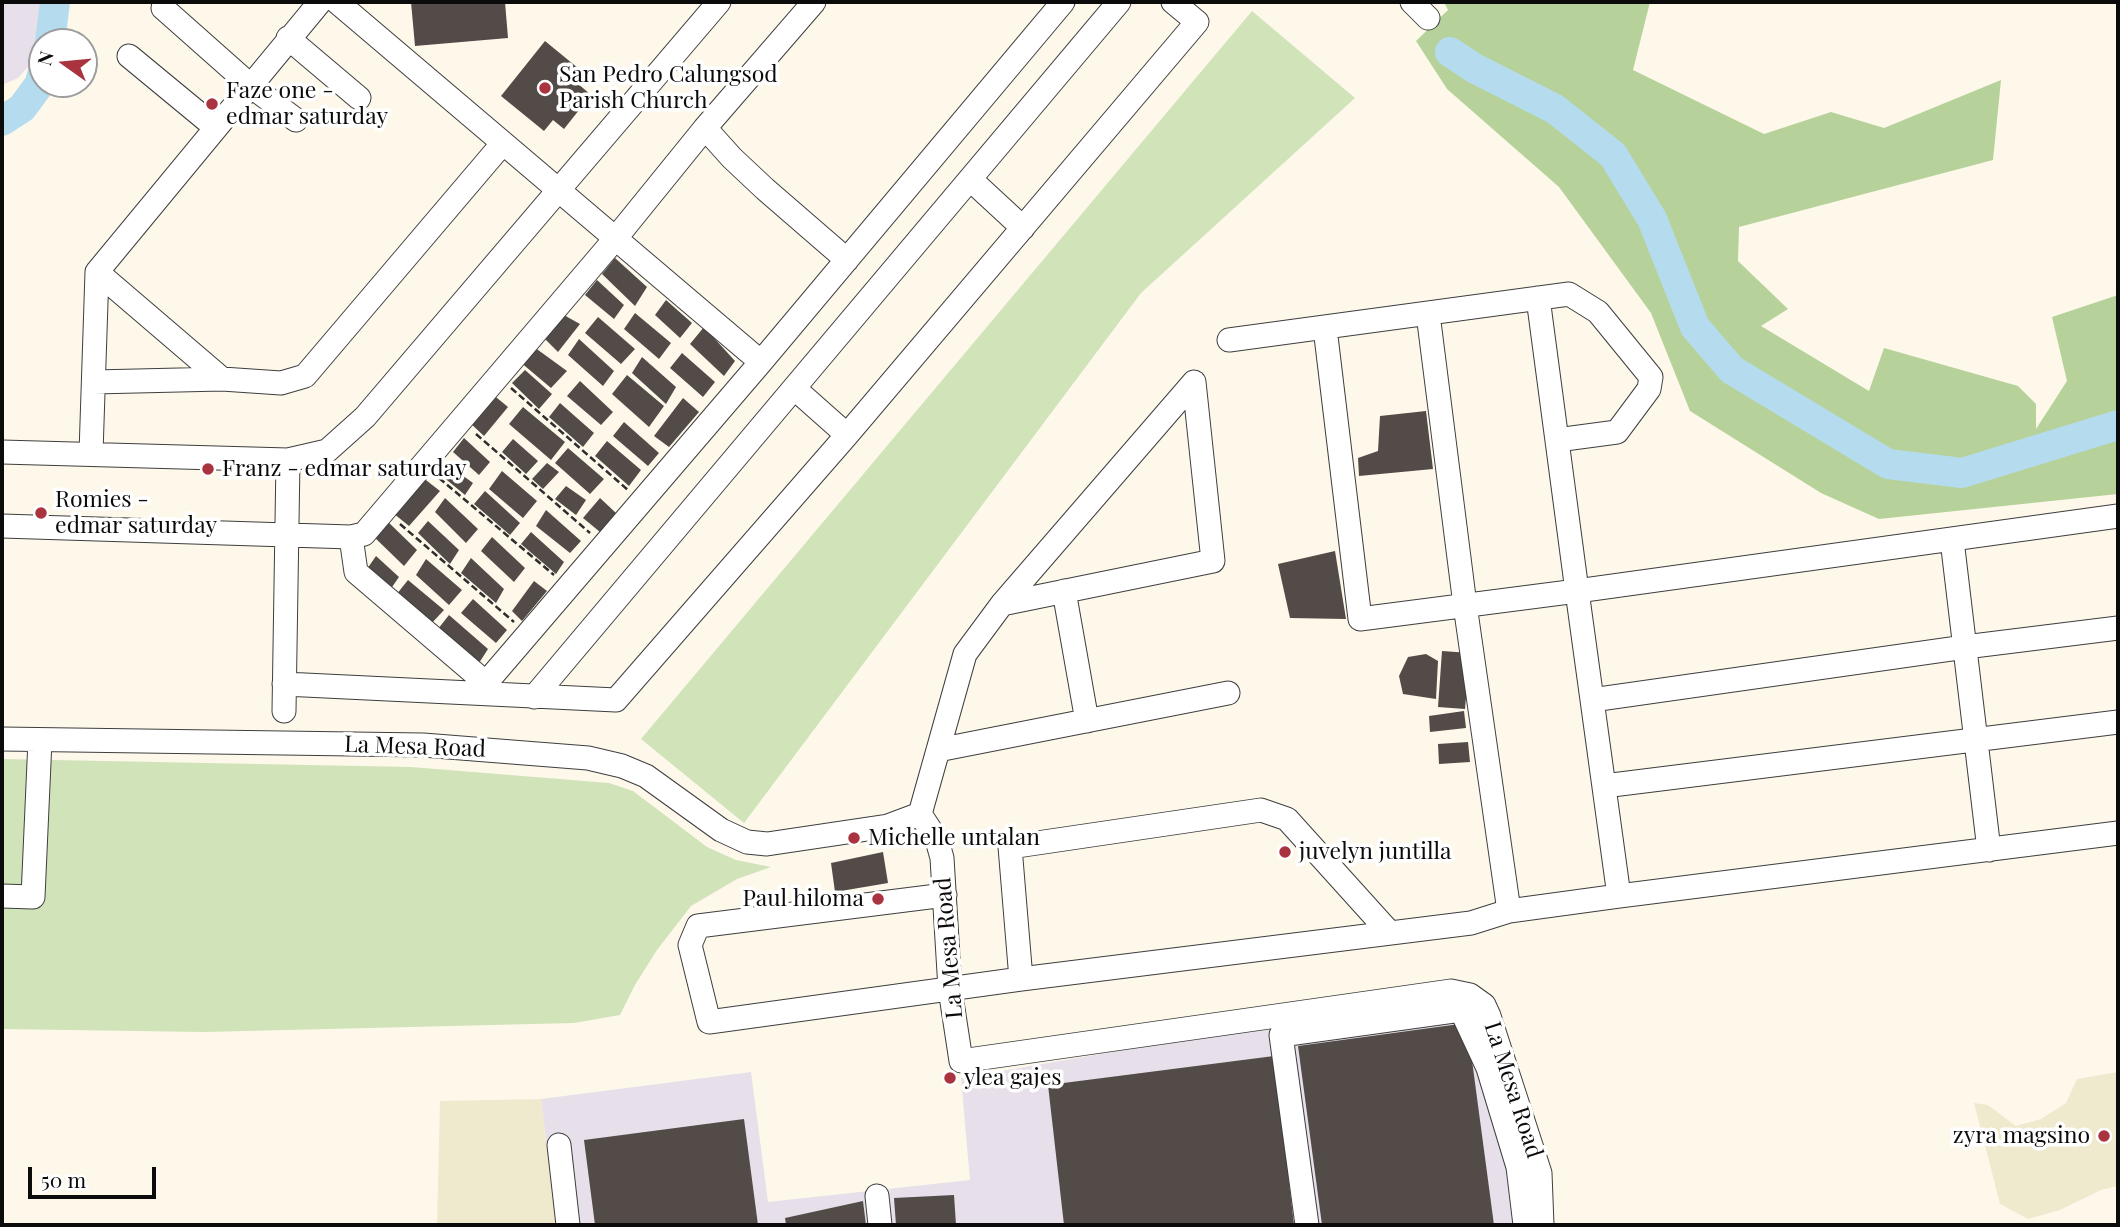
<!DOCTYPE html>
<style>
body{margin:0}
#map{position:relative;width:2120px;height:1227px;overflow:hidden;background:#fdf8ea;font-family:"Playfair Display",serif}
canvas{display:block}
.frame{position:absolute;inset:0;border:4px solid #0b0b0b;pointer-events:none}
.north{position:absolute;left:28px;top:28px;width:70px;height:70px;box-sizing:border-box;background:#fff;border:2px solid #9d9d9d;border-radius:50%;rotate:285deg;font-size:19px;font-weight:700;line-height:28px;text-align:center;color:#0b0b0b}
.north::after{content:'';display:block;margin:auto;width:24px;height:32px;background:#aa3340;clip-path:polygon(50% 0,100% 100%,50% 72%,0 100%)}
.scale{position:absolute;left:28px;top:1167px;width:128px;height:32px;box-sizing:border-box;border:4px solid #0b0b0b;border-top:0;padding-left:9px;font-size:21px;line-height:24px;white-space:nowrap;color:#0b0b0b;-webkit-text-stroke:5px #fff;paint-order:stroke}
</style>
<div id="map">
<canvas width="2120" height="1227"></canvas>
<div class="frame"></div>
<div class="north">N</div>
<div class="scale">50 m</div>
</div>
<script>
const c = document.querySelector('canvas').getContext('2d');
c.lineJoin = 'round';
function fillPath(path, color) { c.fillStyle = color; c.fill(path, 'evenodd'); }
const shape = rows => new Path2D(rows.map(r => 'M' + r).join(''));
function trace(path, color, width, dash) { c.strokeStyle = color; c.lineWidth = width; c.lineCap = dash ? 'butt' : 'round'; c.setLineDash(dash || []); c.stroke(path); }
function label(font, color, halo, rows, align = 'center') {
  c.font = font + ' "Playfair Display",serif'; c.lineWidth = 7; c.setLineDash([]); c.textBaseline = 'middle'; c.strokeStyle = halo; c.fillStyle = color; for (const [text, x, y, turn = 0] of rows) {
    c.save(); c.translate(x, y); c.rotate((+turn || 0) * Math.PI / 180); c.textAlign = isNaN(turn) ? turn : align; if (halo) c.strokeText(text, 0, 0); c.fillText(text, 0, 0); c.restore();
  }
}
fillPath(shape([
 [2,2,40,2,37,57,18,78,2,85],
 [1465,1000,1481,1019,1533,1225,556,1225,541,1099,751,1072,768,1202,970,1180,961,1078,1269,1025]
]), '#e7dfe9');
fillPath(shape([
 [2118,1072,2118,1186,2101,1190,2060,1210,2028,1219,2000,1204,1974,1103,1988,1105,2016,1126,2041,1119,2066,1103,2077,1079],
 [541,1099,556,1225,437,1225,440,1101]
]), '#efeace');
fillPath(shape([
 [1252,11,1355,98,1141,293,744,823,641,739],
 [2,759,411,767,609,783,633,791,707,847,736,860,771,867,737,879,691,906,657,950,635,985,620,1015,574,1023,204,1032,2,1029]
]), '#d1e3b9');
fillPath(shape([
 [1444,2,1650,2,1633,70,1764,134,1831,112,1884,128,2001,80,1993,160,1739,227,1738,261,1788,309,1761,326,1869,391,1884,348,2018,386,2036,404,2036,429,2067,381,2052,317,2118,295,2118,494,1879,519,1821,493,1690,411,1651,313,1559,187,1447,89,1416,41,1448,10]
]), '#b6d29a');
trace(shape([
 [50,42,55,2],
 [1450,52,1474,68,1555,109,1613,155,1652,219,1695,327,1732,370,1888,464,1962,473,2118,425],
 [2,121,22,108,39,85,42,75]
]), '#b5dcee', 30);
fillPath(shape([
 [411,2,505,2,508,38,415,46],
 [545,41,584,73,576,82,591,95,564,129,553,120,544,131,501,96],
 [615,258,647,287,635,306,602,274],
 [597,280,624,305,614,319,585,295],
 [666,300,692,323,680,338,655,315],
 [635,313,671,343,659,359,624,329],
 [562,314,580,324,558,352,542,336],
 [598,317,635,349,621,364,585,333],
 [704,327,735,361,724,376,690,344],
 [579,339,614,371,603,386,568,355],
 [534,347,567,371,551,388,519,361],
 [682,353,715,382,703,397,670,368],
 [642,357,676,387,666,404,632,373],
 [525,370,552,394,539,409,512,383],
 [627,375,664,406,649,427,612,394],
 [580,381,613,412,601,425,567,396],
 [491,393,508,407,484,436,469,422],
 [683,398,699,412,669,447,654,436],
 [560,403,594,433,583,447,549,417],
 [523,407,565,442,551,460,509,424],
 [1426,411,1433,469,1359,476,1358,458,1378,451,1380,416],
 [624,422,659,453,648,466,613,436],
 [464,438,490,462,479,475,453,452],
 [513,439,538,461,526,474,502,452],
 [607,441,641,470,629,486,595,456],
 [568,448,604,479,590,494,555,463],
 [444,462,473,483,465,495,436,471],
 [547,463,559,472,543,489,532,479],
 [502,471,537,501,523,518,489,489],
 [422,477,440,491,409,526,393,513],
 [566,486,586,500,576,515,555,499],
 [485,491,520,523,510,535,474,504],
 [445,498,478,529,466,543,435,512],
 [600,498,616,513,600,532,583,518],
 [546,510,581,541,570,553,536,526],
 [384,518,417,550,404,566,371,534],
 [428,521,459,550,450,564,418,533],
 [531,532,564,562,556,574,521,544],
 [492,537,525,568,514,582,481,551],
 [1335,551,1346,619,1290,618,1278,564],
 [376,556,399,577,390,590,367,569],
 [471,558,504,589,496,603,461,573],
 [426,559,462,590,449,605,416,575],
 [408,580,444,610,430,625,396,595],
 [534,581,547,591,522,621,512,611],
 [473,599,507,630,496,643,461,613],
 [449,615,488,649,479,663,438,629],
 [1442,651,1470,653,1465,709,1438,707],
 [1426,654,1438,661,1436,699,1403,694,1399,676,1408,657],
 [1464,711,1466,728,1430,732,1429,716],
 [1468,742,1470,762,1439,764,1438,744],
 [883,852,888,883,835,892,831,863],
 [1467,1023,1494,1225,1322,1225,1298,1046],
 [1274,1056,1294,1225,1064,1225,1048,1085],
 [744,1119,758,1225,595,1225,584,1140],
 [954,1195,956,1225,896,1225,894,1198],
 [863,1201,866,1225,786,1225,785,1218]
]), '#524b48');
const minor = shape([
 [337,2,761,362],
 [1412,2,1428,18],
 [163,8,251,86,296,120],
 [288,38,359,98],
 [129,56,215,127],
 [705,128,732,158,765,189,847,260],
 [970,179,1023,228],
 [1428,314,1465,605,1509,911],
 [1325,328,1360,619,1577,591,1538,298],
 [1229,340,1569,294,1598,312,1651,377,1649,389,1617,432,1557,440],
 [222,379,281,383,305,376,503,143],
 [94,382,222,379,97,272],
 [794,388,847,435],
 [2,452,288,460,327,451,365,417,719,2],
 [91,453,97,272,320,2],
 [2,526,351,537,364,534,615,239,705,128,814,2],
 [351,537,356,572,486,683,761,362,1063,2],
 [1952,540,1989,850],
 [1064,591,1087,721],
 [284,684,616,700,847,435,1197,22,1173,2],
 [534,697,1119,2],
 [1592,700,1965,647,2118,628],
 [284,711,288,460],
 [2,739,423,745,588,758,622,766,646,776,721,830,747,842,767,844,888,826,920,814,937,840,942,858,950,989,961,1061,1451,991,1470,995,1484,1005,1489,1016,1540,1173,1542,1225],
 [938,750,1228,693],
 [1604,786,2118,722],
 [920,814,965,654,1002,604,1194,382,1213,561,1002,604],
 [945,895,698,926,690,945,709,1022,1021,979,1471,923,1509,911,1619,896,2118,833],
 [2,896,33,897,40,740],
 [1619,896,1577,591,2118,516],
 [1021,979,1010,847,1261,810,1287,819,1389,932],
 [559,1145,568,1225],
 [877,1196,880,1225],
 [1307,1225,1281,1035,1461,1010,1488,1068,1518,1167,1525,1225]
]);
trace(minor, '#3e3e3e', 25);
trace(shape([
 [511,388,628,490],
 [476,434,590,533],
 [439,478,554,575],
 [400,524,514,622]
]), '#2d2d2d', 2.5, [7, 3.5]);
trace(minor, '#fff', 23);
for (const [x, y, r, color] of [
 [545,88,7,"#aa3340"],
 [212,104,7,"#aa3340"],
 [208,469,7,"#aa3340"],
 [41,513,7,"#aa3340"],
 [854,838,7,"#aa3340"],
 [1285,852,7,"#aa3340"],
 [878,899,7,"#aa3340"],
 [950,1078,7,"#aa3340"],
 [2104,1136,7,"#aa3340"]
]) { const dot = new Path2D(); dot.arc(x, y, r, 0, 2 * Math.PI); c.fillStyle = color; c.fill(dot); trace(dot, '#fff', 2.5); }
label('23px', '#0b0b0b', '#fff', [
 ["San Pedro Calungsod",559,75],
 ["Parish Church",559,101],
 ["Faze one -",226,91],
 ["edmar saturday",226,117],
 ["Franz - edmar saturday",222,469],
 ["Romies -",55,500],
 ["edmar saturday",55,526],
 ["Michelle untalan",868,838],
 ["juvelyn juntilla",1299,852],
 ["Paul hiloma",864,899,"right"],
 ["ylea gajes",964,1078],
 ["zyra magsino",2090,1136,"right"]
], 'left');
label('23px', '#0b0b0b', '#fff', [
 ["La Mesa Road",415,747,2],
 ["La Mesa Road",949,948,-95],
 ["La Mesa Road",1513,1090,72]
]);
</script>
